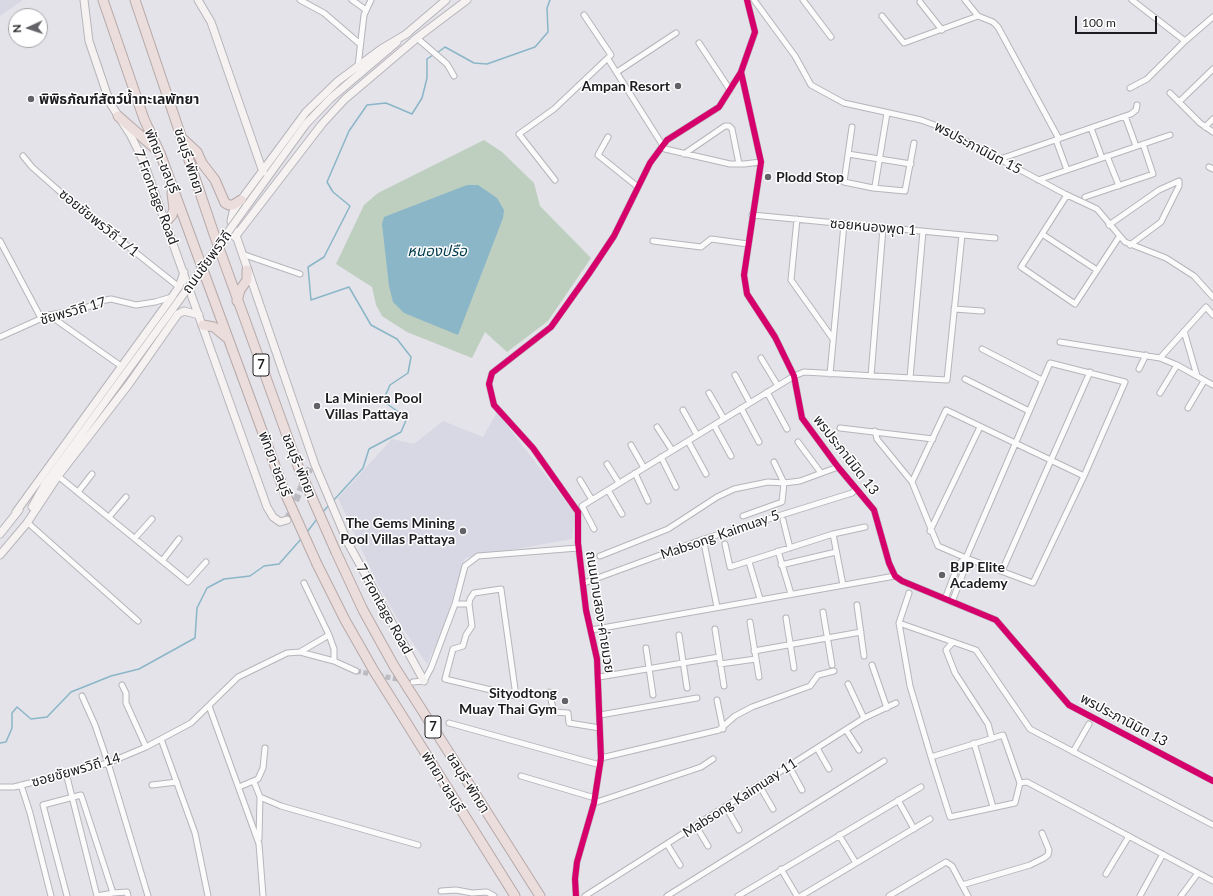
<!DOCTYPE html>
<meta charset="utf-8">
<style>
body{margin:0}
#map{position:relative;width:1213px;height:896px;overflow:hidden;background:#e3e3e9;font-family:Lato,sans-serif}
canvas{display:block}
.north{position:absolute;left:8px;top:8px;width:40px;height:40px;box-sizing:border-box;background:#fff;border:1px solid #a5a5a6;border-radius:50%;rotate:267deg;font-size:11px;font-weight:700;line-height:16px;text-align:center;color:#1d1d21}
.north::after{content:'';display:block;margin:auto;width:14px;height:18px;background:#626267;clip-path:polygon(50% 0,100% 100%,50% 72%,0 100%)}
.scale{position:absolute;left:1075px;top:16px;width:82px;height:18px;box-sizing:border-box;border:2px solid #1d1d21;border-top:0;padding-left:5px;font-size:12px;line-height:14px;white-space:nowrap;color:#1d1d21;-webkit-text-stroke:3px #fff;paint-order:stroke}
</style>
<div id="map">
<canvas width="1213" height="896"></canvas>
<div class="north">N</div>
<div class="scale">100 m</div>
</div>
<script>
const c = document.querySelector('canvas').getContext('2d');
c.lineJoin = 'round';
function fillPath(path, color) { c.fillStyle = color; c.fill(path, 'evenodd'); }
const shape = rows => new Path2D(rows.map(r => 'M' + r).join(''));
function trace(path, color, width, dash) { c.strokeStyle = color; c.lineWidth = width; c.lineCap = dash ? 'butt' : 'round'; c.setLineDash(dash || []); c.stroke(path); }
function label(font, color, halo, rows, align = 'center') {
  c.font = font + ' Lato,"Noto Sans Thai",sans-serif'; c.lineWidth = 3; c.setLineDash([]); c.textBaseline = 'middle'; c.strokeStyle = halo; c.fillStyle = color; for (const [text, x, y, turn = 0] of rows) {
    c.save(); c.translate(x, y); c.rotate((+turn || 0) * Math.PI / 180); c.textAlign = isNaN(turn) ? turn : align; if (halo) c.strokeText(text, 0, 0); c.fillText(text, 0, 0); c.restore();
  }
}
fillPath(shape([
 [0,0,23,0,0,16],
 [497,412,575,514,572,539,465,558,444,626,427,664,404,630,378,585,338,498,392,439,414,444,443,421,483,437]
]), '#d8d7e4');
fillPath(shape([
 [484,140,502,152,534,183,540,206,591,258,548,321,507,352,485,332,472,358,407,332,382,316,376,305,372,287,336,264,364,205,378,193]
]), '#becfc0');
fillPath(shape([
 [467,185,478,185,497,198,504,210,503,218,458,335,404,313,393,302,389,286,382,224,384,217]
]), '#8ab6c8');
trace(shape([
 [437,53,445,47,474,63,487,64,535,47,548,32,547,8,550,0],
 [333,501,363,468,369,449,401,432,407,418,383,401,390,385,408,373,411,357,397,339,371,325,349,287,311,300,308,267,324,257,350,206,333,192,327,182,349,131,367,105,386,103,412,114,422,98,427,78,427,59,433,55],
 [322,513,329,505],
 [307,532,317,519],
 [0,743,6,742,12,728,12,713,17,707,31,719,47,717,71,692,111,676,139,669,195,638,197,608,207,588,224,579,250,576,264,566,279,564,302,538]
]), '#8ab6c8', 1.5);
trace(shape([
 [356,671,402,680]
]), '#bbbbc1', 5, [5, 2.5]);
trace(shape([
 [287,520,310,468]
]), '#bbbbc1', 7, [7, 3.5]);
const street = shape([
 [300,0,324,13,360,44],
 [352,0,366,10],
 [754,0,795,56,811,85,844,103,921,120,940,127,1065,194,1097,209,1125,242,1166,258,1194,276,1213,297],
 [803,0,831,37],
 [965,0,978,16],
 [1132,0,1185,41],
 [920,2,942,30],
 [882,16,904,43,978,16,993,22,998,27,1059,139],
 [417,38,447,64,454,76],
 [699,43,730,90],
 [608,59,665,149,730,164,744,164,761,162],
 [358,66,364,15,371,0],
 [617,72,676,33],
 [741,72,761,162,744,275,747,294,775,337,794,376,802,418,838,467,874,510,889,563,895,576,902,581,996,620,1069,705,1213,781],
 [1130,88,1147,79,1185,41,1213,17],
 [1170,93,1200,123,1213,132],
 [1179,102,1213,69],
 [1125,116,1136,146],
 [852,127,844,182,873,188,875,186,887,113],
 [1205,127,1213,119],
 [1091,128,1102,158],
 [608,137,598,155,638,187],
 [1056,140,1067,170],
 [684,154,725,126,729,126,732,129,739,164],
 [848,154,911,164],
 [23,156,32,167,67,198,179,287],
 [1107,156,1119,186],
 [1000,159,1131,114,1136,110,1137,105],
 [1209,167,1213,169],
 [555,180,519,134,554,109,611,55,584,15],
 [1038,180,1170,135],
 [873,188,905,191,914,143],
 [1067,195,1021,267,1075,304,1119,237],
 [1085,197,1153,174,1143,144],
 [752,215,995,238],
 [797,219,791,280,833,339],
 [1109,225,1159,190,1179,181,1179,186,1161,222,1130,245],
 [1042,234,1097,270],
 [0,241,41,318],
 [653,241,701,247,711,239,748,244],
 [242,254,300,274],
 [954,309,982,311],
 [49,315,121,366],
 [1184,331,1197,376],
 [0,337,49,315,83,309,101,301,111,299,136,305,155,302,172,297],
 [1060,342,1160,358,1177,365,1213,385],
 [982,349,1042,380],
 [761,358,778,386],
 [1160,358,1206,307,1213,315],
 [1139,369,1146,355],
 [830,374,844,224],
 [735,375,750,403],
 [871,376,883,228],
 [910,378,923,231],
 [965,379,1029,411],
 [767,392,787,429],
 [709,393,724,419],
 [1160,393,1177,365],
 [741,408,759,442],
 [1188,408,1204,381],
 [683,410,697,435],
 [714,425,731,456],
 [657,427,672,450],
 [840,428,933,439],
 [875,431,877,439,912,482,938,546,966,558,1033,583,1084,476,1125,382,1050,363,966,558,965,568,952,602],
 [688,441,706,474],
 [798,442,821,473],
 [631,445,644,468],
 [661,457,676,487],
 [607,464,619,483],
 [635,473,648,501],
 [58,476,188,582,206,562],
 [580,480,592,500],
 [912,482,946,410,1084,476],
 [608,490,622,514],
 [78,492,92,474],
 [743,516,782,502,784,483,774,462],
 [109,517,126,497],
 [783,520,790,548],
 [27,522,138,621],
 [594,529,582,506,794,376,804,372,947,380,962,235],
 [930,531,980,427],
 [833,534,843,585],
 [135,538,152,519],
 [704,543,717,607],
 [725,544,730,567,833,534,865,527],
 [778,551,791,594],
 [600,556,668,529,717,497,734,489,768,482,784,483,800,481,838,467],
 [162,561,179,539],
 [749,562,760,599],
 [781,565,836,552],
 [1002,571,1090,372],
 [304,583,329,635,334,649,334,661],
 [584,583,701,540,852,493,856,489],
 [501,589,516,696,445,679,453,649,463,646,466,635,472,626,469,604,470,599,474,593,501,589],
 [909,593,899,623,910,686,931,757,950,817,1015,803,1020,783,1003,735,931,757],
 [945,599,958,565,966,558],
 [455,604,469,604],
 [857,605,864,656],
 [823,612,832,665],
 [786,618,794,668],
 [750,622,759,677],
 [899,623,976,650,1030,729,1213,825],
 [715,629,724,686],
 [591,630,895,576],
 [679,635,687,688],
 [953,642,946,650,955,673,988,724,992,739],
 [646,648,653,695],
 [754,651,861,632],
 [300,652,329,635],
 [720,664,756,659],
 [872,665,887,708],
 [599,677,719,657],
 [413,682,424,681,431,668,455,604,465,566,478,556,578,548],
 [848,684,864,718],
 [122,685,126,693,126,703,146,747],
 [549,692,554,712,568,713,569,723,600,728],
 [82,696,95,725,108,763,148,896],
 [717,700,723,729],
 [209,706,259,844,263,896],
 [600,715,697,698],
 [449,723,600,765],
 [846,730,859,750],
 [161,739,195,833,208,896],
 [974,743,993,807],
 [817,748,829,769],
 [1073,752,1089,724],
 [601,758,719,730,735,716,752,707,810,686,818,675,834,671],
 [789,766,802,790],
 [66,773,97,896],
 [521,776,595,798],
 [254,782,260,797,259,839],
 [1020,783,1027,782,1213,881],
 [21,785,30,813,51,896],
 [152,785,177,782],
 [759,785,773,809],
 [0,787,14,787,108,763,146,747,191,723,238,677,287,653,300,652,334,661,356,671],
 [239,787,258,779,263,768,265,748],
 [260,797,281,806,418,845],
 [898,800,914,829],
 [594,803,701,767,713,759],
 [726,807,739,830],
 [696,826,708,846],
 [839,835,856,863],
 [667,844,680,865],
 [781,869,797,896],
 [1106,874,1129,836],
 [962,885,1030,865,1044,858,1048,855,1049,850,1042,833],
 [441,891,456,890,472,893,487,892,494,896],
 [67,896,43,805,81,795,113,893,127,892,128,896],
 [97,896,113,893],
 [576,896,575,879,577,862,594,803,601,758,597,659,586,610,578,543,578,512,533,448,494,405,489,384,492,373,551,327,588,275,614,236,650,163,667,140,719,107,741,72,755,32,747,0],
 [585,896,864,718,896,703],
 [667,896,884,761],
 [738,896,921,787],
 [801,896,930,819],
 [889,896,946,862,952,866,968,896],
 [1140,896,1163,854],
 [1181,896,1198,873]
]);
const secondary = shape([
 [84,0,89,41,110,103,130,134,143,160,267,507,273,517,280,522,287,520],
 [198,0,211,22,263,172],
 [408,33,381,49,338,81,306,112,241,200,233,212,231,221,315,465,348,543,424,681],
 [405,35,446,0],
 [414,40,467,0],
 [246,207,306,124,331,98,397,42],
 [235,237,322,124,345,99,417,38],
 [32,507,45,484,180,299],
 [16,512,172,297,179,287,184,272],
 [0,534,19,510],
 [0,555,27,523,58,476,129,384,178,314,184,311,199,315]
]);
const highway = shape([
 [103,0,144,119,160,153,285,493],
 [135,0,215,237,298,466],
 [118,116,158,151],
 [183,139,197,152,202,163,215,180,225,203,229,205,233,205,241,200],
 [166,222,172,215,174,209,172,193],
 [237,301,240,290,247,280,247,270],
 [203,325,214,327,226,337],
 [336,552,363,610,394,666,540,896],
 [317,564,345,620,374,671,515,896]
]);
trace(street, '#b5b5ba', 7);
trace(secondary, '#b5b5ba', 9);
trace(highway, '#b6a9a9', 11);
trace(street, '#fbfbfc', 5);
trace(secondary, '#f7f2f2', 7);
trace(highway, '#ebdddb', 9);
const secondaryBridge = shape([
 [180,299,246,207]
]);
const highwayBridge = shape([
 [298,466,336,552],
 [285,493,317,564]
]);
trace(secondaryBridge, '#b5b5ba', 9, []);
trace(highwayBridge, '#b6a9a9', 11, []);
trace(secondaryBridge, '#f7f2f2', 7);
trace(highwayBridge, '#ebdddb', 9);
trace(shape([
 [741,72,761,162,744,275,747,294,775,337,794,376,802,418,838,467,874,510,889,563,895,576,902,581,996,620,1069,705,1213,781],
 [576,896,575,879,577,862,594,803,601,758,597,659,586,610,578,543,578,512,533,448,494,405,489,384,492,373,551,327,588,275,614,236,650,163,667,140,719,107,741,72,755,32,747,0]
]), '#d6006c', 6);
for (const [x, y, r, color] of [
 [678,86,4,"#626267"],
 [31,99,4,"#626267"],
 [768,177,4,"#626267"],
 [317,406,4,"#626267"],
 [463,531,4,"#626267"],
 [942,575,4,"#626267"],
 [565,701,4,"#626267"]
]) { const dot = new Path2D(); dot.arc(x, y, r, 0, 2 * Math.PI); c.fillStyle = color; c.fill(dot); trace(dot, '#fff', 1.5); }
for (const [x, y, w] of [
 [261,365,16],
 [433,727,16]
]) { const box = new Path2D(); box.roundRect(x - w / 2, y - 11, w, 22, 3); c.fillStyle = '#fff'; c.fill(box); trace(box, '#1d1d21', 1); }
label('bold 13px', '#1d1d21', null, [
 ["7",261,365],
 ["7",433,727]
]);
label('bold 14px', '#1d1d21', '#fff', [
 ["Ampan Resort",670,86,"right"],
 ["พิพิธภัณฑ์สัตว์น้ำทะเลพัทยา",39,99],
 ["Plodd Stop",776,177],
 ["La Miniera Pool",325,398],
 ["Villas Pattaya",325,414],
 ["The Gems Mining",455,523,"right"],
 ["Pool Villas Pattaya",455,539,"right"],
 ["BJP Elite",950,567],
 ["Academy",950,583],
 ["Sityodtong",557,693,"right"],
 ["Muay Thai Gym",557,709,"right"]
], 'left');
label('14px', '#1d1d21', '#fff', [
 ["พรประภานิมิต 15",978,148,28],
 ["พัทยา-ชลบุรี",162,161,67],
 ["ชลบุรี-พัทยา",189,161,72],
 ["7 Frontage Road",156,197,69],
 ["ซอยชัยพรวิถี 1/1",99,223,39],
 ["ซอยหนองพุด 1",873,227,5],
 ["ถนนชัยพรวิถี",207,262,-54],
 ["ชัยพรวิถี 17",73,311,-16],
 ["พรประภานิมิต 13",846,455,52],
 ["พัทยา-ชลบุรี",275,464,69],
 ["ชลบุรี-พัทยา",299,466,68],
 ["Mabsong Kaimuay 5",720,535,-19],
 ["7 Frontage Road",384,609,61],
 ["ถนนมาบสอง-ค่ายมวย",600,612,81],
 ["พรประภานิมิต 13",1124,720,28],
 ["ซอยชัยพรวิถี 14",76,770,-16],
 ["พัทยา-ชลบุรี",443,782,58],
 ["ชลบุรี-พัทยา",468,783,58],
 ["Mabsong Kaimuay 11",740,798,-33]
]);
label('italic 15px', '#003a4b', '#fff', [
 ["หนองปรือ",437,251]
]);
</script>
